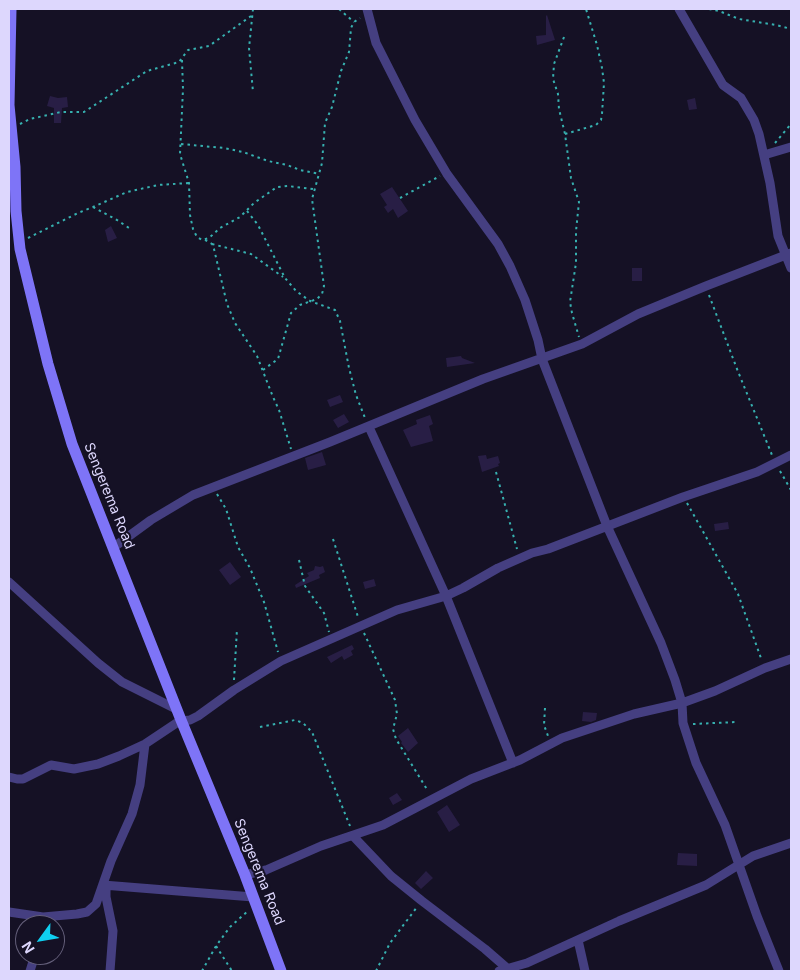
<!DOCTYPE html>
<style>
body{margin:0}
#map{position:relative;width:800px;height:980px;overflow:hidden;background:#151125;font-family:Inter,sans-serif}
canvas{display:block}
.frame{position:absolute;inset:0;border:10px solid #ddd7fd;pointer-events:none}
.north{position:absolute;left:15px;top:915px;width:50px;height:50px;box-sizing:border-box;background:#151125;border:1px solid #65607b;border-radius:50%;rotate:238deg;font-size:14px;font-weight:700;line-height:20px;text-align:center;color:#ddd7fd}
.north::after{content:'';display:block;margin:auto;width:18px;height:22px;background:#0fcff0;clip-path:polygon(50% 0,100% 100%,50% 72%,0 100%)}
</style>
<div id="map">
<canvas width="800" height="980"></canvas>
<div class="frame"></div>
<div class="north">N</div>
</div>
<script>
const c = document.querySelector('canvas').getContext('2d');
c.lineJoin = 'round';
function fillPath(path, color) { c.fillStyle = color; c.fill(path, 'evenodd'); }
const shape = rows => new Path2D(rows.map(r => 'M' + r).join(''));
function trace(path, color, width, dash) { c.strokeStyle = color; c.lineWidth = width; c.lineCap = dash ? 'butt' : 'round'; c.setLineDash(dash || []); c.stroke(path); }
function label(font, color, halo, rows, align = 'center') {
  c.font = font + ' Inter,sans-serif'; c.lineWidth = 4; c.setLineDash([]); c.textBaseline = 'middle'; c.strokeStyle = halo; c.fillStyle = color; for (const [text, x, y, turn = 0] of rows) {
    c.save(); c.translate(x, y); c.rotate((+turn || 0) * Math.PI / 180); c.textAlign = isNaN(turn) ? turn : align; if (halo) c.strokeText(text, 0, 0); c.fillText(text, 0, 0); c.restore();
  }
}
fillPath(shape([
 [547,15,555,40,537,45,536,36,546,35,546,16],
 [50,96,58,98,67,97,68,107,62,108,61,123,54,123,54,108,47,106],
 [695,98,697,109,689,110,687,100],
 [392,187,408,211,398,218,393,209,388,213,384,207,387,205,380,194],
 [111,226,117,238,108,242,105,230],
 [632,268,642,268,642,281,632,281],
 [461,356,462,358,475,363,447,367,446,358],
 [340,395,343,402,330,407,327,400],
 [344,414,349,422,338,428,333,420],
 [430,415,433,424,429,426,433,441,411,447,403,430,417,424,416,420],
 [322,452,326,465,308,470,305,458],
 [486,455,487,459,498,456,500,463,498,464,499,466,482,472,478,456],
 [728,522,729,529,715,531,714,524],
 [230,562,241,577,230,585,219,570],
 [315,566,320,567,323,566,325,572,319,575,320,578,296,588,295,585,309,576,307,573,314,570],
 [374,579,376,586,365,589,363,582],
 [352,645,354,649,351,651,353,655,344,660,342,656,331,663,327,657],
 [583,712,597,713,596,720,591,722,582,721],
 [408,728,418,743,408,752,401,743,402,742,398,736],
 [397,793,402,800,393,805,389,798],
 [447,805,460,825,449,832,437,812],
 [678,853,697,854,697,866,677,865],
 [426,871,433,878,421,889,415,883]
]), '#281e45');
trace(shape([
 [253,9,249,48,253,92],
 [339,9,354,22],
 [709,9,719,11,739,19,776,25,791,29],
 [564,37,554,64,553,79,558,94,559,109,565,134,571,178,579,202,576,231,576,263,570,302,572,313,579,337],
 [182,60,183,89,180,154,189,183,190,215,193,229,197,237,202,240,209,238,220,228,240,217,254,203,277,187,288,186,313,189],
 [20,124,30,119,61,112,84,112,147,71,179,62,188,50,209,46,251,16],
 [565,134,596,125,601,120,602,114,604,83,602,68,597,45,586,9],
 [775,143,791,124],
 [181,144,224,148,243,152,268,161,287,165,300,170,320,174],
 [400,198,440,176],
 [93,207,117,220,132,230],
 [247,211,258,225,285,278,296,291,310,301,335,310,340,321,349,368,356,395,365,418],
 [28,238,78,213,93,207,127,192,158,185,189,183],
 [205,240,212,244,214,249,227,304,235,323,257,356,273,397,279,410,291,449],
 [212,244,251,254,283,277],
 [709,295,737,369,772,455],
 [263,370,278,359,291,313,300,305,317,299,322,294,324,286,312,199,322,163,325,123,332,107,341,71,349,52,351,28,354,22,360,18],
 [780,471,791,490],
 [496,472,517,549],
 [217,494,226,509,238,547,250,568,264,602,278,652],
 [687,503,738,594,762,661],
 [333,539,358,617],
 [299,560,305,586,324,613,329,632],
 [364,633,395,700,397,714,393,729,396,739,428,791],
 [234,680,237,629],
 [545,708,544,725,548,736],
 [693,724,737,722],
 [260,727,295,720,303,723,312,732,350,826],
 [216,946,232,971],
 [202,971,216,946,230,927,249,910],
 [376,971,390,943,417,907]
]), '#37b1b0', 2, [2.5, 4]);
trace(shape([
 [367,9,376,43,415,120,447,174,498,244,510,266,525,300,538,340,542,359,607,526,661,643,675,680,682,703,683,723,696,763,725,825,757,916,779,971],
 [679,9,723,85,741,98,754,120,759,134,770,183,778,236,791,268],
 [764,155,791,147],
 [369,427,446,596,513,763],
 [114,547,151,520,193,495,330,442,483,379,582,344,638,314,706,286,791,253],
 [9,582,98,663,122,682,176,709],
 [181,721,190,720,198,716,234,690,281,661,397,610,446,596,463,588,498,568,532,553,548,549,683,497,757,472,791,455],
 [9,777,17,779,23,779,51,765,74,769,98,764,119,756,145,744,181,720],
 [353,836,391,876,422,901,485,949,508,969],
 [245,875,266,870,321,846,383,825,471,779,520,760,562,738,634,714,682,703,715,691,765,668,791,659],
 [103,885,253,897],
 [106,886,106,897,113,931,110,971],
 [9,912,43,917,77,914,87,912,96,904,111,861,132,814,140,785,145,744],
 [578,940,585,971],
 [30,971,35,955],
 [499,971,527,963,619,921,706,885,753,856,791,843]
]), '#453f81', 9);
trace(shape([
 [11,9,9,105,15,167,16,211,20,249,48,364,72,444,181,720,245,875,281,971]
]), '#7e74f7', 11);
label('14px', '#ddd7fd', '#151125', [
 ["Sengerema Road",109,496,68],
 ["Sengerema Road",259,872,68]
]);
</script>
